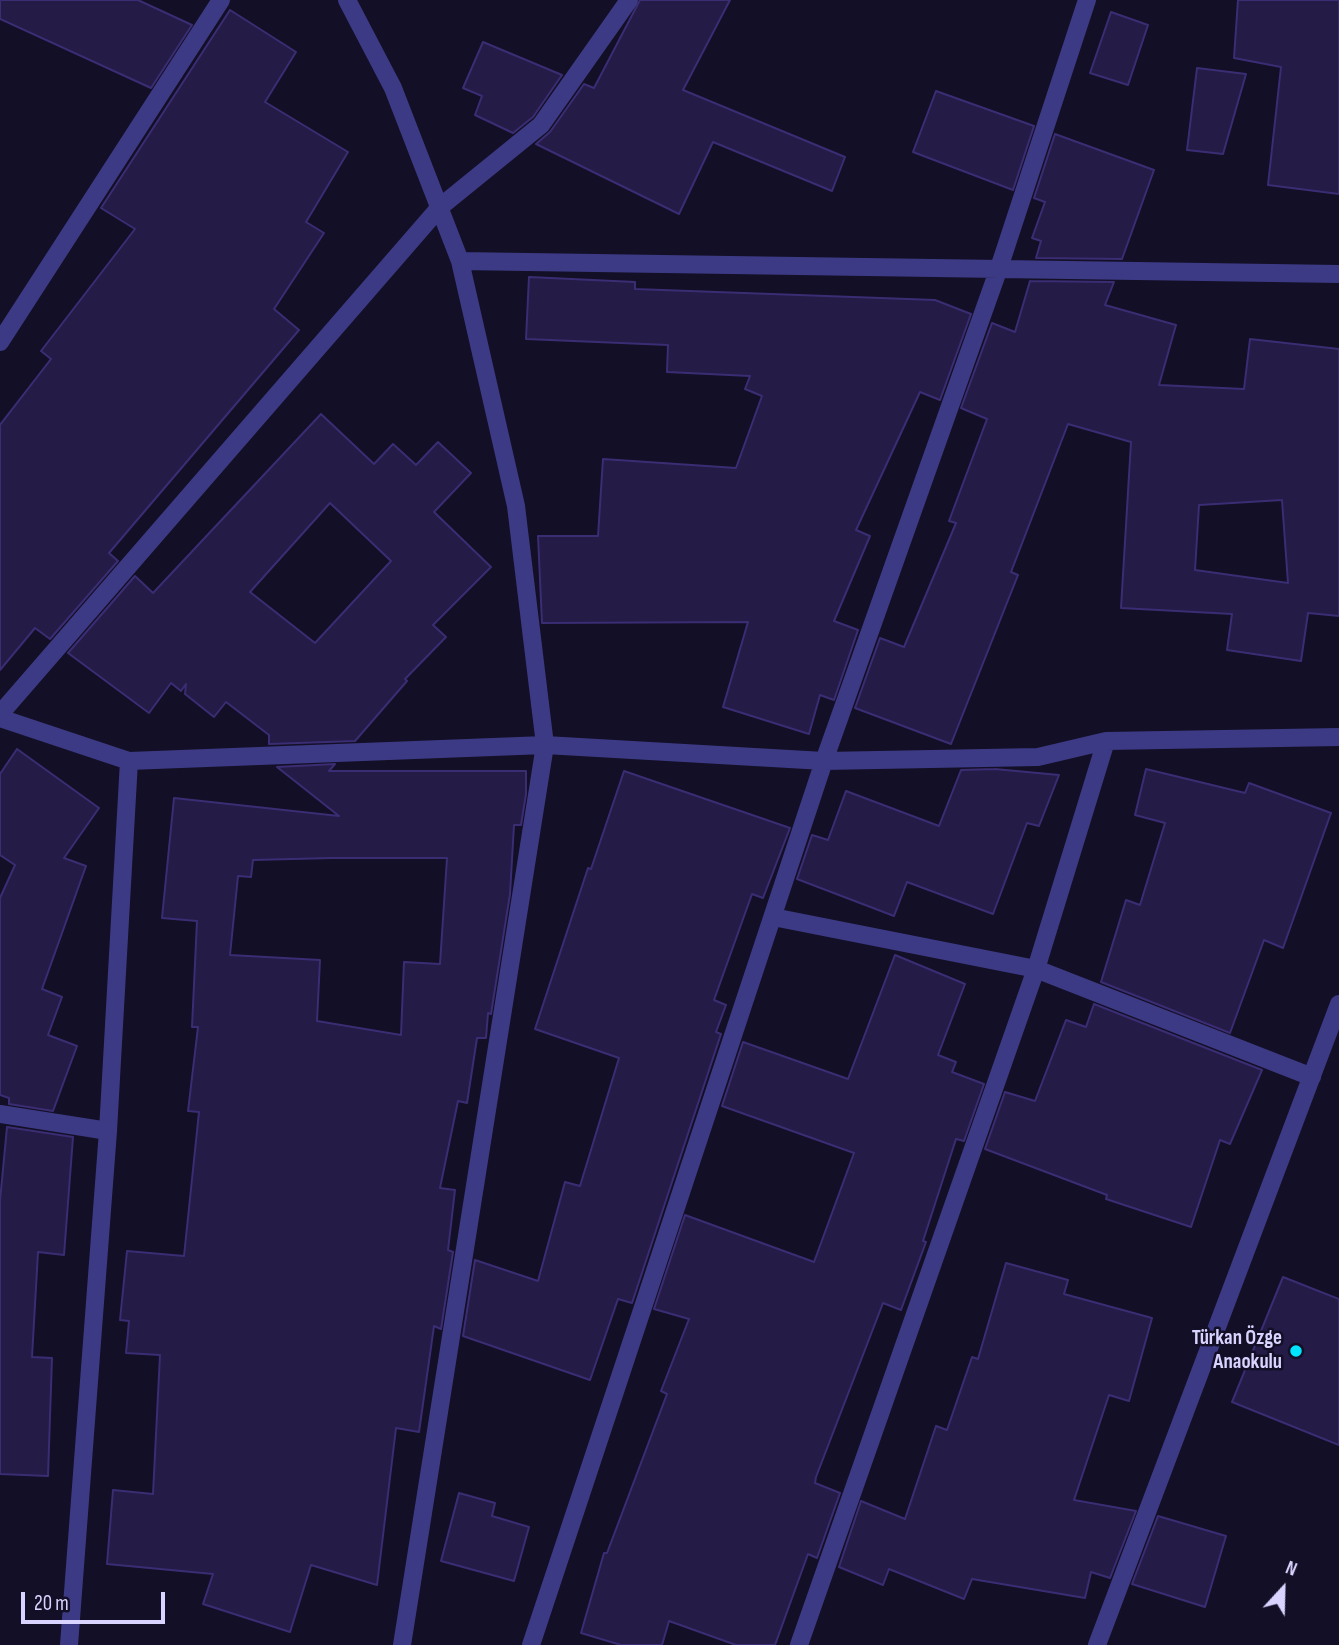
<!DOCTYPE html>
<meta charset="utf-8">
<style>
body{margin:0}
#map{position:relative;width:1339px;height:1645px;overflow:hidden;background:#130f26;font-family:"Sofia Sans Condensed",sans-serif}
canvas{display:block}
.north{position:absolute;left:1248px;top:1554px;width:70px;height:70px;-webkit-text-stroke:5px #130f26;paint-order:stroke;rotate:22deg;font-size:19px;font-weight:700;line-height:28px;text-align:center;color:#d9d4ff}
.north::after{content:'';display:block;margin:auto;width:24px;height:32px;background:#d9d4ff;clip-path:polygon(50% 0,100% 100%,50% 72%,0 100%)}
.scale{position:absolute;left:21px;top:1592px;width:144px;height:32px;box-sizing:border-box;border:4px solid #d9d4ff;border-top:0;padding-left:9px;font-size:21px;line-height:24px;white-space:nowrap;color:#d9d4ff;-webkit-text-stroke:5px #130f26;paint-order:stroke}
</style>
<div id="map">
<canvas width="1339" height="1645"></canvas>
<div class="north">N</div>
<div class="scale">20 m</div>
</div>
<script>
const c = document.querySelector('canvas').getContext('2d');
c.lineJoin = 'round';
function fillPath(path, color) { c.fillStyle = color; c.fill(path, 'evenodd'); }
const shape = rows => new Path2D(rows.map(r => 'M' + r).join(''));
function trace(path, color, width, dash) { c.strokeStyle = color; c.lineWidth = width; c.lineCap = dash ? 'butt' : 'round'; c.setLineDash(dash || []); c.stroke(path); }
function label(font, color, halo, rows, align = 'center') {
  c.font = font + ' "Sofia Sans Condensed",sans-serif'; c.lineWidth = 5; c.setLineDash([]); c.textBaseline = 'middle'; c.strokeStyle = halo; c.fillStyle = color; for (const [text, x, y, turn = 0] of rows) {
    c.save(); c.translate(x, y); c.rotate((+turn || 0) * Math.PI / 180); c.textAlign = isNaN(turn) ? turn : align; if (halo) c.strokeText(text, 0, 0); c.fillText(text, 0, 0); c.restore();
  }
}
const building = shape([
 [0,0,138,0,192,25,151,88,0,19,0,0],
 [640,0,730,0,683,90,845,157,832,191,713,142,679,214,536,144,550,132,584,84,594,88,640,0],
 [1238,0,1339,0,1339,194,1268,185,1281,67,1234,58,1238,0],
 [230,10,296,52,265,102,348,152,306,222,324,233,274,309,299,330,109,553,118,561,50,639,35,628,0,670,0,425,51,359,41,351,135,229,101,208,230,10],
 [1111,12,1148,25,1128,85,1090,73,1111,12],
 [483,42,562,75,533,117,513,133,475,115,482,96,463,88,483,42],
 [1197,68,1246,74,1223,154,1187,150,1197,68],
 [936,91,1034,126,1013,190,913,152,936,91],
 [1055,134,1154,170,1122,259,1036,258,1041,241,1032,238,1045,202,1034,198,1055,134],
 [529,277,635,282,635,289,935,300,971,314,940,400,920,392,856,530,870,536,834,621,858,630,834,700,820,695,809,734,723,707,748,622,542,623,538,536,598,536,603,459,736,468,762,396,745,389,750,376,667,372,668,345,526,339,529,277],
 [1030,281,1114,282,1105,305,1176,325,1159,385,1244,389,1250,339,1339,349,1339,616,1308,613,1301,661,1227,650,1232,614,1121,608,1131,442,1068,424,1011,572,1018,575,951,744,855,708,880,638,904,647,956,523,949,521,987,419,961,408,992,323,1015,332,1030,281],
 [1282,500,1288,583,1195,570,1199,505,1282,500],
 [321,414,374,464,393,444,416,465,438,442,471,473,434,512,491,567,433,625,446,637,405,679,407,681,355,741,269,744,269,735,226,702,214,717,185,694,186,684,181,691,171,683,149,713,68,653,135,576,153,593,321,414],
 [330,503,391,561,315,643,250,592,330,503],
 [17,749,99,808,64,858,86,866,42,989,62,997,48,1035,77,1046,53,1111,9,1104,9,1098,0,1095,0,898,15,865,0,855,0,774,17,749],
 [335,764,329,771,526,771,526,794,521,825,514,825,510,894,491,1014,488,1013,486,1038,477,1038,467,1103,458,1101,440,1188,455,1190,448,1250,453,1252,441,1329,434,1326,419,1432,396,1428,377,1585,311,1565,290,1632,203,1604,213,1574,107,1564,113,1490,153,1494,160,1355,126,1353,129,1321,120,1320,127,1251,184,1256,199,1112,188,1111,198,1027,192,1027,197,921,162,918,174,798,339,816,277,767,335,764],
 [332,858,447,858,440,964,404,962,401,1035,317,1021,320,960,230,955,238,876,251,877,253,860,332,858],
 [995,769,1059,775,1039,826,1027,823,993,914,907,882,894,916,797,879,812,835,828,840,846,791,939,826,961,770,995,769],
 [1146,769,1245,793,1249,783,1331,813,1283,948,1264,940,1230,1033,1101,982,1126,900,1140,905,1165,823,1135,815,1146,769],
 [624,771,790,828,763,898,752,894,714,1000,726,1005,716,1032,721,1034,632,1303,618,1299,590,1380,463,1336,475,1260,538,1281,565,1182,580,1186,619,1058,535,1029,588,868,591,869,624,771],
 [895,955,965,984,938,1055,956,1062,952,1072,984,1084,964,1141,956,1139,923,1241,926,1242,901,1310,883,1303,816,1477,815,1483,840,1493,817,1558,808,1554,775,1645,736,1645,669,1621,662,1645,621,1645,581,1633,604,1553,607,1553,667,1394,661,1391,689,1319,654,1309,685,1215,814,1262,854,1153,722,1106,743,1042,848,1079,895,955],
 [1094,1004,1262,1070,1230,1144,1220,1140,1191,1227,1106,1199,1107,1195,985,1149,1005,1092,1035,1101,1066,1020,1086,1027,1094,1004],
 [7,1127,73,1137,64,1255,38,1252,32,1357,52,1358,48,1476,0,1474,0,1201,7,1127],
 [1006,1263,1068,1280,1064,1294,1152,1318,1129,1401,1109,1395,1074,1500,1136,1511,1110,1578,1091,1572,1085,1598,972,1579,964,1599,889,1569,883,1585,839,1567,861,1501,905,1519,936,1426,947,1430,972,1357,978,1359,1006,1263],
 [1283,1277,1339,1299,1339,1445,1232,1402,1283,1277],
 [459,1493,495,1503,492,1516,529,1527,514,1581,441,1561,459,1493],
 [1158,1516,1226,1536,1205,1607,1132,1584,1158,1516]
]);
fillPath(building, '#241b47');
trace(building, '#3b2d73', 2);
trace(shape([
 [347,0,393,88,460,261,516,506,545,745,402,1645],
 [460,261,1339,274],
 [0,342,221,0],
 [0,714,440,207,541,125,629,0],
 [0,718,129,761,545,745,824,761,1038,757,1106,741,1339,737],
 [773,917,1036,969,1312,1077],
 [0,1114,108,1131],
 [69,1645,108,1131,129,761],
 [531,1645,824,761,999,268,1087,0],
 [799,1645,1036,969,1106,741],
 [1097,1645,1339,1004]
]), '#3d3a85', 18);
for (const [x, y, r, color] of [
 [1296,1351,7,"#00e5ff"]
]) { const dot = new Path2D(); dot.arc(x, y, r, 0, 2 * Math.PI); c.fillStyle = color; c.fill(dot); trace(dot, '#130f26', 2.5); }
label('bold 21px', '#d9d4ff', '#130f26', [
 ["Türkan Özge",1282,1339],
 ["Anaokulu",1282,1363]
], 'right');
</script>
